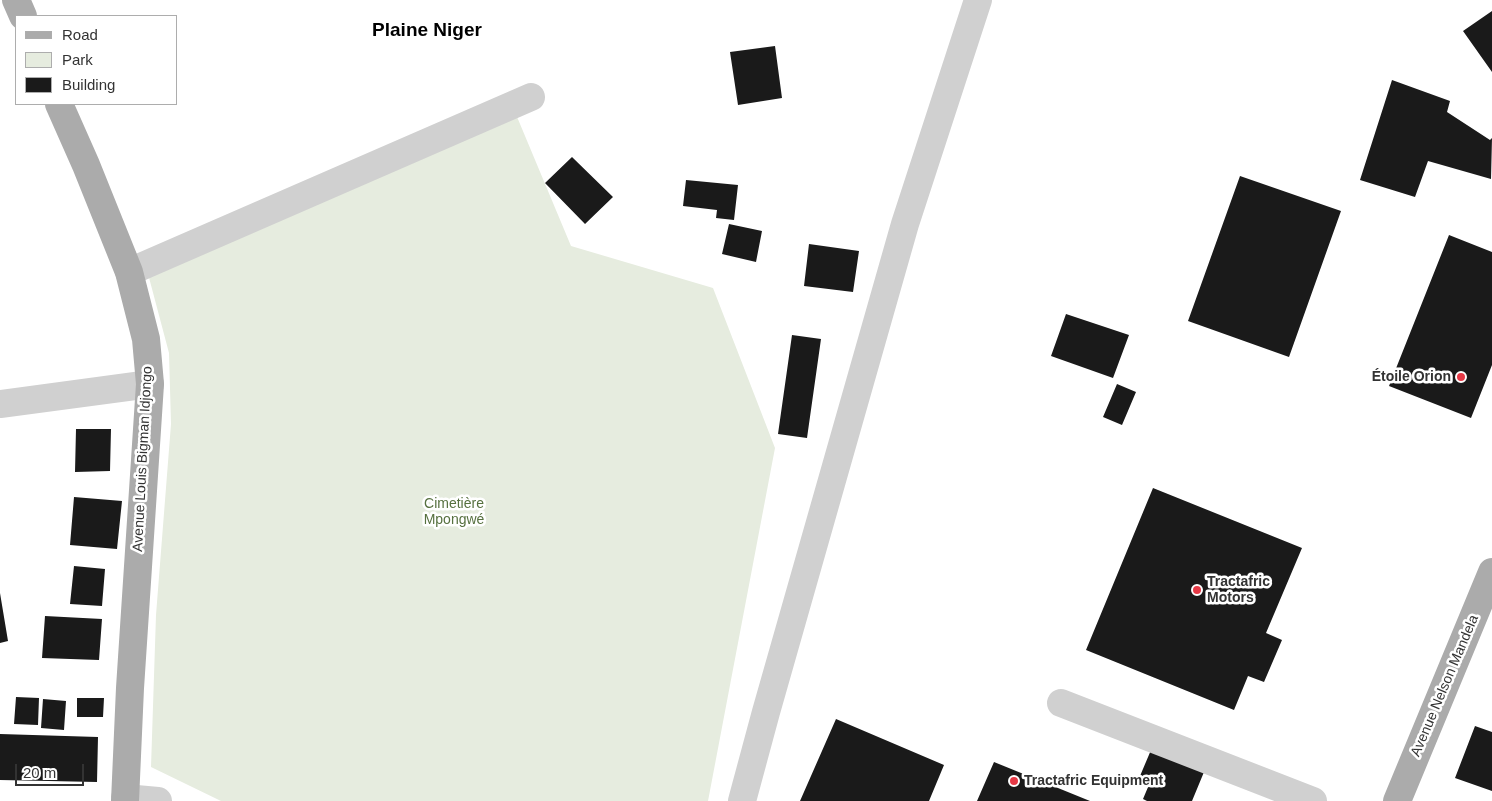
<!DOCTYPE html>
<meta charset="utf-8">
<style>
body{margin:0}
#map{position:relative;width:1492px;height:801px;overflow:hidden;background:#fff;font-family:Helvetica,sans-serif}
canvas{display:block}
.legend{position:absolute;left:15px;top:15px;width:162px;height:90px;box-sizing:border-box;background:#fff;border:1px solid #adadad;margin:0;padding:6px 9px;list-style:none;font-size:15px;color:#333}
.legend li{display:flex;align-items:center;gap:10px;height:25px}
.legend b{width:25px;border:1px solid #adadad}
.scale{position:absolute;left:15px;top:764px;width:69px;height:22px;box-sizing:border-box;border:2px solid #333;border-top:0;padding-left:6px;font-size:15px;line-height:18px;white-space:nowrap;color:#333;-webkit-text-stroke:4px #fff;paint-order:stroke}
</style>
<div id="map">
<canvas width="1492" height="801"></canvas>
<ul class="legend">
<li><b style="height:6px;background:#ababab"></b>Road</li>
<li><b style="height:14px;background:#e6ecdf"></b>Park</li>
<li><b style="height:14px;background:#1a1a1a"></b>Building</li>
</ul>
<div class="scale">20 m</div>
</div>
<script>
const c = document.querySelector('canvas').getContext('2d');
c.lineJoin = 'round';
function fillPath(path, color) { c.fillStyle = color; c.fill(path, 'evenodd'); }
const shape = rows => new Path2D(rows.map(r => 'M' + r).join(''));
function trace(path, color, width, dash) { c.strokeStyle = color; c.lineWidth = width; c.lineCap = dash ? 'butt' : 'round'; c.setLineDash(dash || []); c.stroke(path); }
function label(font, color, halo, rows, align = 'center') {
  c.font = font + ' Helvetica,sans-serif'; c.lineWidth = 5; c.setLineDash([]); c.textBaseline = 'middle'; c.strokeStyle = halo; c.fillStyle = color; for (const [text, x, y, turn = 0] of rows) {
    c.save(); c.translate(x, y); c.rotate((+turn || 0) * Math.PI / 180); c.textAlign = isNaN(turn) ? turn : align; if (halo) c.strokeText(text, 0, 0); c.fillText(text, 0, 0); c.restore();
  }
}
fillPath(shape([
 [515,112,571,246,713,288,775,448,708,801,221,801,151,767,156,615,171,424,169,353,147,270]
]), '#e6ecdf');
fillPath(shape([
 [1492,11,1492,72,1463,31],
 [775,46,782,98,738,105,730,52],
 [1392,80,1450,101,1447,112,1490,140,1492,138,1491,179,1428,161,1415,197,1360,180],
 [572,157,613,197,585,224,545,183],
 [1240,176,1341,211,1289,357,1188,321],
 [686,180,738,185,734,220,716,218,717,210,683,206],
 [729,224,762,231,756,262,722,254],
 [1449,235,1492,252,1492,365,1471,418,1389,386],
 [809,244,859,251,853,292,804,286],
 [1066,314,1129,335,1113,378,1051,356],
 [792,335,821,339,807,438,778,434],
 [1117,384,1136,392,1122,425,1103,417],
 [76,429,111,429,110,471,75,472],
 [1153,488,1302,548,1266,633,1282,640,1264,682,1248,676,1234,710,1086,650],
 [74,497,122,501,117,549,70,545],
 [74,566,105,569,102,606,70,604],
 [0,593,8,641,0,643],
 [45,616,102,619,99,660,42,658],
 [16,697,39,698,38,725,14,724],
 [77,698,104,698,103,717,77,717],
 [43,699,66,701,64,730,41,728],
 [836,719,944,765,929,801,800,801],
 [1475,726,1492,732,1492,791,1455,778],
 [0,734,98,737,97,782,0,780],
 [1151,750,1204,772,1192,801,1147,801,1143,799,1151,780,1140,776],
 [994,762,1090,801,977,801]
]), '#1a1a1a');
trace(shape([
 [129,272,531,97],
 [0,404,150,384],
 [1061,703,1313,801],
 [125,798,158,801],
 [742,801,766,712,905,224,978,0]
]), '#d0d0d0', 28);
trace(shape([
 [16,0,23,16],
 [59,104,86,165,129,272,146,339,150,384,130,688,125,801],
 [1397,801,1492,572]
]), '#ababab', 28);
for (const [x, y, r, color] of [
 [1461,377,5,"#e63946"],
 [1197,590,5,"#e63946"],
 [1014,781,5,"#e63946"]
]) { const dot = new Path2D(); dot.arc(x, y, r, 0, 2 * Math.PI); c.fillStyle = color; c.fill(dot); trace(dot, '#fff', 2); }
label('bold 14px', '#333', '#fff', [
 ["Étoile Orion",1451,377,"right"],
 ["Tractafric",1207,582],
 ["Motors",1207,598],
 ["Tractafric Equipment",1024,781]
], 'left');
label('14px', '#333', '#fff', [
 ["Avenue Louis Bigman Idjongo",143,459,-87],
 ["Avenue Nelson Mandela",1445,686,-67]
]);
label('14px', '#56703f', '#fff', [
 ["Cimetière",454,504],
 ["Mpongwé",454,520]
]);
label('bold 19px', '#000', '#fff', [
 ["Plaine Niger",427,31]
]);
</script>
